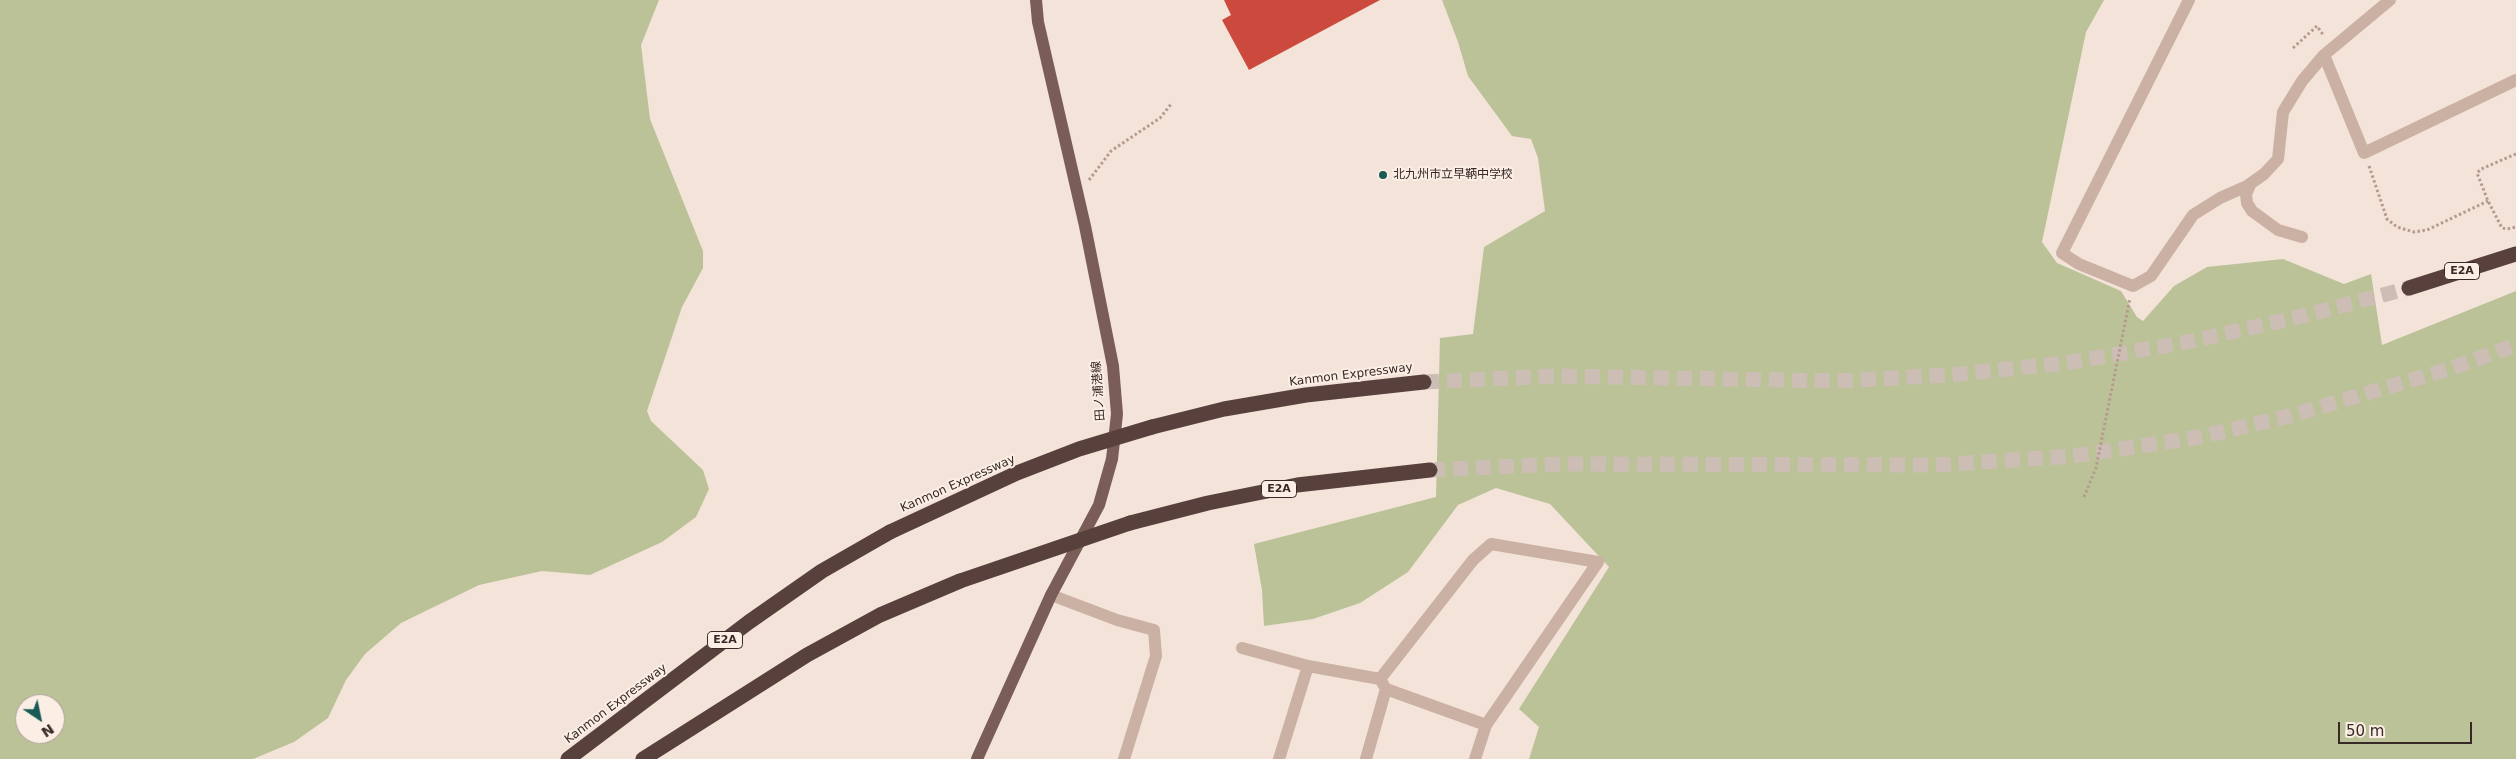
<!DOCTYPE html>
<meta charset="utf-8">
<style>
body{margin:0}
#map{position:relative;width:2516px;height:759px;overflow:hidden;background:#f3e3d9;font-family:"DejaVu Sans",sans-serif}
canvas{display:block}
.north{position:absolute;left:15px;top:694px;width:50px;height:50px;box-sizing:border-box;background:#faeee5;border:1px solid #ac9f99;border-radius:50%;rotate:146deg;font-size:14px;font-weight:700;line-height:20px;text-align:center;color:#362926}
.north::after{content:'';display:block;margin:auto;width:18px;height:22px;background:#1a5a54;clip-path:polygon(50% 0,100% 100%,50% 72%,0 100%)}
.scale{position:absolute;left:2338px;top:722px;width:134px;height:22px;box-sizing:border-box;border:2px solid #362926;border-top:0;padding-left:6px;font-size:15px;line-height:18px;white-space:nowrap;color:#362926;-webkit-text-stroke:4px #faeee5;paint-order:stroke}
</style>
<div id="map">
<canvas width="2516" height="759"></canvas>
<div class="north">N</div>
<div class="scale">50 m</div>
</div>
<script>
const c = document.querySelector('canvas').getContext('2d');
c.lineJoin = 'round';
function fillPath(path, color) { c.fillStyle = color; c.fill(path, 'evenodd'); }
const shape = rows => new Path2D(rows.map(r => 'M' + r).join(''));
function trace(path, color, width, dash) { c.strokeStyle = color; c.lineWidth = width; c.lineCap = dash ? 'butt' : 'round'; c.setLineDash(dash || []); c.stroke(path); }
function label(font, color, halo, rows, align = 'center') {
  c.font = font + ' "DejaVu Sans","Noto Sans JP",sans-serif'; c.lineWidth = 4; c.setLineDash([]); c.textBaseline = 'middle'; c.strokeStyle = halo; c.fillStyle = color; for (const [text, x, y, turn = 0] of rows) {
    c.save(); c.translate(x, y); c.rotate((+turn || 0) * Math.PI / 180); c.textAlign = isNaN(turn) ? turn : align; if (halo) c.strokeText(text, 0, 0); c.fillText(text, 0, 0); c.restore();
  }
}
fillPath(shape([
 [0,0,659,0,641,45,650,119,703,251,703,268,682,307,647,411,651,421,703,470,709,489,696,517,662,542,590,575,542,571,479,585,401,623,365,654,346,680,328,718,294,742,253,759,0,759],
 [25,704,55,704,55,734,25,734],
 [1442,0,2104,0,2086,32,2042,242,2057,263,2121,291,2137,317,2143,321,2174,286,2207,267,2283,259,2344,284,2371,274,2382,345,2516,291,2516,759,1529,759,1539,727,1519,709,1609,567,1550,504,1496,488,1458,505,1408,572,1360,603,1313,619,1264,626,1262,590,1254,544,1436,497,1440,338,1473,334,1484,247,1545,211,1538,158,1531,139,1512,136,1468,76,1458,42]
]), '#bbc298');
fillPath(shape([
 [1224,0,1380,0,1249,70,1222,20,1231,15]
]), '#cc4a3d');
trace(shape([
 [1424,382,1555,376,1837,381,1950,375,2066,363,2187,342,2299,317,2409,288],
 [1430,470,1560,464,1934,465,2073,456,2194,438,2286,417,2449,369,2516,345]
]), '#cdbeb5', 15, [15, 8]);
trace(shape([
 [2293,48,2317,26,2324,36],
 [2516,154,2481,169,2477,173,2488,201,2502,228,2507,229,2516,227],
 [2369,166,2387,219,2397,227,2414,232,2427,230,2488,201],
 [1089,180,1111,151,1160,118,1172,103],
 [2084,497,2096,468,2130,298]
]), '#b79a8f', 3, [2.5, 2.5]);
trace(shape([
 [2189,0,2062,253,2079,264,2133,286,2151,276,2193,215,2220,198,2247,186,2264,174,2278,159,2283,112,2302,81,2324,55,2390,0],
 [2324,55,2364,153,2516,80],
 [2251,183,2246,194,2247,203,2252,211,2278,230,2302,237],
 [1051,595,1117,620,1154,630,1156,656,1124,759],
 [1242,648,1308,666,1380,679,1386,689,1486,725],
 [1380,679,1473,560,1491,544,1598,562,1486,725,1475,759],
 [1279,759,1308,666],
 [1366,759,1386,689]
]), '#cbb0a4', 12);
trace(shape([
 [977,759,1051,595,1099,505,1112,459,1117,414,1113,366,1085,226,1038,22,1036,0]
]), '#795d56', 12);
trace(shape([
 [2409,288,2516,254],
 [1152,427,1224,409,1306,395,1424,382],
 [1130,523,1208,503,1297,485,1430,470],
 [568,759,749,622,822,571,890,532],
 [643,759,807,655,880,615,960,581]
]), '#58413d', 15);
trace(shape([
 [890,532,1017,473,1079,449,1152,427],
 [960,581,1130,523]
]), '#58413d', 15);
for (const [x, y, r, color] of [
 [1383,175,5,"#1a5a54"]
]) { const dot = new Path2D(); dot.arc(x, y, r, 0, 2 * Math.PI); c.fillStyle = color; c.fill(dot); trace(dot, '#faeee5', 2); }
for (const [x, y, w] of [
 [2462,271,35],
 [1279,489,35],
 [725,640,35]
]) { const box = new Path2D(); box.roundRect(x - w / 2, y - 8.5, w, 17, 4); c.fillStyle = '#faeee5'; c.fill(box); trace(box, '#362926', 1); }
label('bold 11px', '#362926', null, [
 ["E2A",2462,271],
 ["E2A",1279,489],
 ["E2A",725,640]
]);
label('12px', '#362926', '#faeee5', [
 ["北九州市立早鞆中学校",1393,175]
], 'left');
label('12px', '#362926', '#faeee5', [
 ["Kanmon Expressway",1351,375,-7],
 ["田ノ浦港線",1099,391,-94],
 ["Kanmon Expressway",958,484,-24],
 ["Kanmon Expressway",616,704,-37]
]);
</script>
